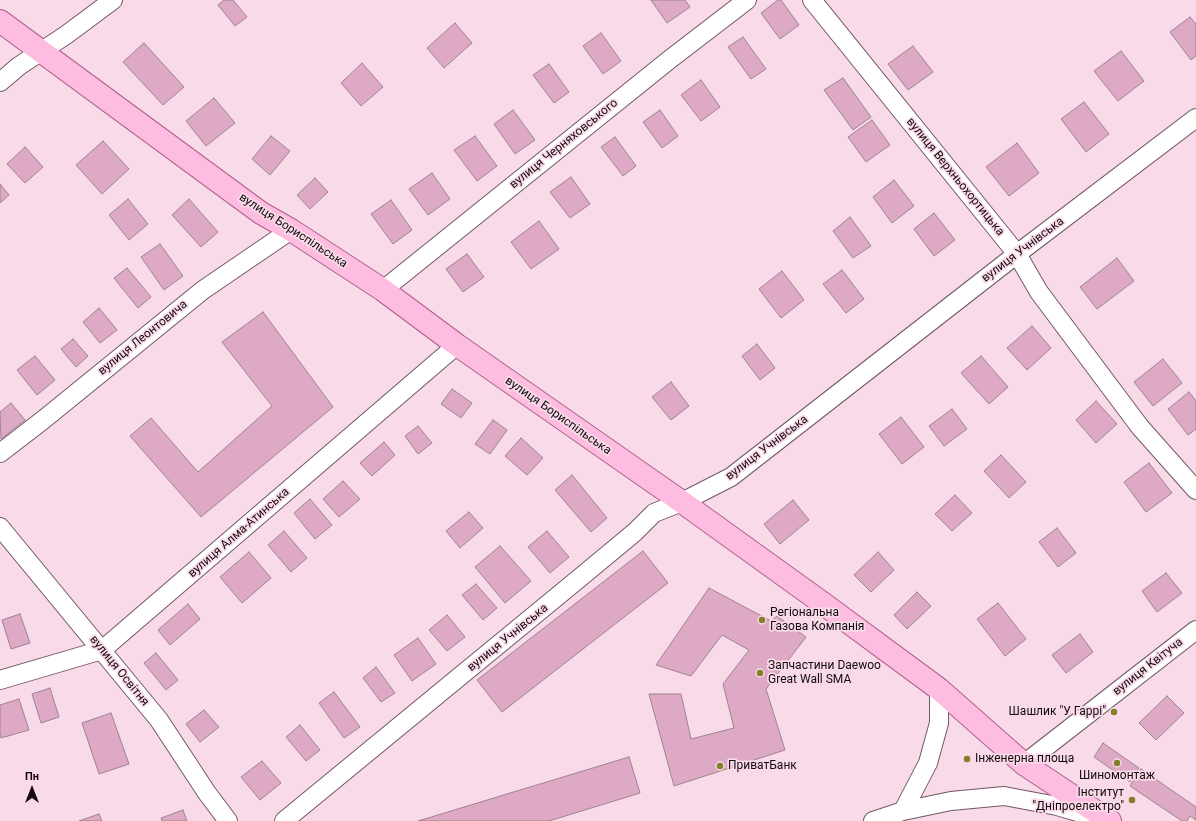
<!DOCTYPE html>
<meta charset="utf-8">
<style>
body{margin:0}
#map{position:relative;width:1196px;height:821px;overflow:hidden;background:#f8dae8;font-family:Roboto,sans-serif}
canvas{display:block}
.north{position:absolute;left:12px;top:769px;width:40px;height:40px;-webkit-text-stroke:3px #f8dae8;paint-order:stroke;rotate:0deg;font-size:11px;font-weight:700;line-height:16px;text-align:center;color:#140a0f}
.north::after{content:'';display:block;margin:auto;width:14px;height:18px;background:#140a0f;clip-path:polygon(50% 0,100% 100%,50% 72%,0 100%)}
</style>
<div id="map">
<canvas width="1196" height="821"></canvas>
<div class="north">Пн</div>
</div>
<script>
const c = document.querySelector('canvas').getContext('2d');
c.lineJoin = 'round';
function fillPath(path, color) { c.fillStyle = color; c.fill(path, 'evenodd'); }
const shape = rows => new Path2D(rows.map(r => 'M' + r).join(''));
function trace(path, color, width, dash) { c.strokeStyle = color; c.lineWidth = width; c.lineCap = dash ? 'butt' : 'round'; c.setLineDash(dash || []); c.stroke(path); }
function label(font, color, halo, rows, align = 'center') {
  c.font = font + ' Roboto,sans-serif'; c.lineWidth = 3.5; c.setLineDash([]); c.textBaseline = 'middle'; c.strokeStyle = halo; c.fillStyle = color; for (const [text, x, y, turn = 0] of rows) {
    c.save(); c.translate(x, y); c.rotate((+turn || 0) * Math.PI / 180); c.textAlign = isNaN(turn) ? turn : align; if (halo) c.strokeText(text, 0, 0); c.fillText(text, 0, 0); c.restore();
  }
}
const building = shape([
 [224,0,233,0,247,17,235,26,218,5,224,0],
 [651,0,685,0,690,7,667,23,651,0],
 [778,0,781,0,799,25,780,39,761,13,778,0],
 [1190,17,1196,24,1196,56,1191,60,1170,32,1190,17],
 [455,23,472,43,444,68,427,48,455,23],
 [601,33,621,61,603,74,583,46,601,33],
 [743,37,766,69,751,79,728,47,743,37],
 [144,43,184,87,163,105,123,62,144,43],
 [913,46,933,72,908,90,888,64,913,46],
 [1121,51,1144,81,1118,101,1094,71,1121,51],
 [362,63,383,87,361,106,341,83,362,63],
 [549,64,569,92,554,103,533,75,549,64],
 [843,78,871,117,853,130,824,90,843,78],
 [701,80,720,107,701,121,681,95,701,80],
 [214,98,235,123,206,146,186,121,214,98],
 [1084,102,1109,134,1086,152,1061,119,1084,102],
 [513,110,535,140,515,154,494,124,513,110],
 [660,110,678,136,662,148,643,122,660,110],
 [872,120,890,145,866,162,848,137,872,120],
 [271,136,290,151,270,175,252,159,271,136],
 [475,136,497,166,477,181,454,150,475,136],
 [615,137,636,166,623,176,601,147,615,137],
 [103,141,129,169,102,194,76,165,103,141],
 [1017,143,1039,173,1009,196,986,167,1017,143],
 [25,147,43,167,25,183,7,164,25,147],
 [432,173,450,199,428,215,409,189,432,173],
 [571,177,590,204,570,218,550,192,571,177],
 [315,178,328,192,310,209,297,195,315,178],
 [894,180,914,206,892,223,873,197,894,180],
 [0,184,9,195,0,203,0,184],
 [128,199,148,224,129,240,109,215,128,199],
 [189,199,218,232,201,247,172,215,189,199],
 [391,200,412,230,393,244,371,214,391,200],
 [934,213,955,240,934,256,914,229,934,213],
 [850,217,871,246,853,258,833,231,850,217],
 [539,221,559,249,531,269,511,242,539,221],
 [160,244,183,276,164,290,141,257,160,244],
 [467,254,484,277,463,292,446,269,467,254],
 [1117,258,1134,281,1097,309,1080,287,1117,258],
 [127,268,151,297,138,308,114,278,127,268],
 [842,270,864,299,846,313,823,284,842,270],
 [782,271,804,300,781,318,759,289,782,271],
 [99,308,117,330,100,343,83,322,99,308],
 [263,312,333,407,201,517,130,436,151,418,198,472,272,406,222,342,263,312],
 [1032,326,1051,348,1027,370,1007,348,1032,326],
 [73,339,88,356,76,367,61,349,73,339],
 [757,344,775,368,760,380,742,356,757,344],
 [35,356,55,380,37,395,17,370,35,356],
 [981,356,1008,387,989,404,961,373,981,356],
 [1163,359,1182,383,1153,406,1134,382,1163,359],
 [671,382,689,406,671,420,652,397,671,382],
 [452,389,472,403,461,418,441,404,452,389],
 [1189,392,1196,401,1196,429,1188,435,1168,409,1189,392],
 [1096,401,1117,424,1096,443,1076,420,1096,401],
 [11,403,25,420,1,439,0,412,11,403],
 [952,409,967,429,944,446,929,426,952,409],
 [901,417,924,447,902,464,879,434,901,417],
 [493,420,507,430,490,454,475,444,493,420],
 [418,426,432,443,418,454,405,436,418,426],
 [521,438,543,458,527,475,505,456,521,438],
 [384,442,395,455,372,476,360,463,384,442],
 [1001,455,1026,482,1009,498,984,471,1001,455],
 [1149,463,1172,493,1146,512,1124,482,1149,463],
 [572,475,607,518,591,532,555,490,572,475],
 [343,481,360,499,339,517,323,499,343,481],
 [955,495,972,513,952,531,935,514,955,495],
 [310,499,332,525,315,539,294,513,310,499],
 [793,500,809,520,780,544,764,524,793,500],
 [469,512,483,528,460,548,446,531,469,512],
 [1057,528,1076,553,1058,567,1039,542,1057,528],
 [284,531,307,558,291,572,268,545,284,531],
 [547,531,569,557,550,573,528,547,547,531],
 [500,546,531,581,505,603,475,567,500,546],
 [643,551,668,583,502,712,477,680,643,551],
 [249,552,271,578,242,603,220,577,249,552],
 [878,552,894,570,871,592,854,575,878,552],
 [1166,573,1182,593,1157,612,1142,591,1166,573],
 [476,584,497,608,483,620,462,595,476,584],
 [709,588,771,621,777,616,806,637,766,689,785,750,674,786,649,694,681,694,691,739,734,728,723,684,749,650,722,635,691,676,656,665,709,588],
 [917,592,931,606,907,629,894,615,917,592],
 [998,603,1026,639,1005,656,977,619,998,603],
 [188,604,200,619,170,645,158,630,188,604],
 [20,614,30,643,11,649,2,620,20,614],
 [447,615,465,637,447,651,429,630,447,615],
 [1080,634,1093,652,1066,673,1052,655,1080,634],
 [418,638,436,664,412,681,394,655,418,638],
 [156,653,178,680,166,690,144,663,156,653],
 [376,667,395,693,381,702,363,678,376,667],
 [50,688,59,717,41,723,32,694,50,688],
 [334,692,360,727,344,738,319,703,334,692],
 [1167,696,1184,713,1156,740,1139,723,1167,696],
 [19,699,29,730,1,738,0,734,0,705,19,699],
 [204,710,219,727,200,742,186,724,204,710],
 [111,713,129,764,99,774,82,723,111,713],
 [300,725,320,750,306,761,286,737,300,725],
 [1103,743,1139,768,1130,782,1094,757,1103,743],
 [629,757,640,793,549,821,418,821,629,757],
 [262,761,281,783,260,800,241,777,262,761],
 [1141,769,1196,807,1196,820,1190,816,1187,821,1182,821,1130,786,1141,769],
 [183,810,187,821,162,821,161,818,183,810],
 [99,814,102,821,79,821,99,814]
]);
fillPath(building, '#dea9c4');
trace(building, '#9e8390', 1);
const minor = shape([
 [812,0,1017,254,1039,292,1140,427,1196,490],
 [0,82,19,66,66,35,113,0],
 [383,290,669,60,747,0],
 [0,453,43,420,203,290,291,230],
 [0,527,159,720,207,793,228,821],
 [0,680,102,650,457,345],
 [1024,764,1196,630],
 [903,811,928,763,939,723,939,689],
 [284,821,582,576,635,532,654,513,682,502,731,477,1017,254,1196,118],
 [873,821,903,811,951,801,1004,796,1057,806,1098,818]
]);
const major = shape([
 [0,21,261,213,291,230,383,290,457,345,682,502,821,602,939,689,1024,764,1110,821]
]);
trace(minor, '#715864', 20);
trace(major, '#ad618a', 24);
trace(minor, '#fff', 18);
trace(major, '#ffbce1', 22);
for (const [x, y, r, color] of [
 [762,620,4,"#848028"],
 [760,673,4,"#848028"],
 [1114,712,4,"#848028"],
 [967,759,4,"#848028"],
 [1117,763,4,"#848028"],
 [720,766,4,"#848028"],
 [1132,800,4,"#848028"]
]) { const dot = new Path2D(); dot.arc(x, y, r, 0, 2 * Math.PI); c.fillStyle = color; c.fill(dot); trace(dot, '#f8dae8', 1.5); }
label('12px', '#140a0f', '#f8dae8', [
 ["вулиця Черняховського",564,144,-39],
 ["вулиця Верхньохортицька",955,177,51],
 ["вулиця Бориспільська",293,231,33],
 ["вулиця Учнівська",1023,250,-37],
 ["вулиця Леонтовича",143,338,-39],
 ["вулиця Бориспільська",558,416,35],
 ["вулиця Учнівська",767,448,-37],
 ["вулиця Алма-Атинська",239,533,-41],
 ["вулиця Учнівська",508,638,-39],
 ["вулиця Квітуча",1148,667,-38],
 ["вулиця Освітня",119,671,51]
]);
label('12px', '#140a0f', '#f8dae8', [
 ["Регіональна",770,613],
 ["Газова Компанія",770,627],
 ["Запчастини Daewoo",768,666],
 ["Great Wall SMA",768,680],
 ["Шашлик \"У Гаррі\"",1106,712,"right"],
 ["Інженерна площа",975,759],
 ["ПриватБанк",728,766],
 ["Шиномонтаж",1117,776,"center"],
 ["Інститут",1124,793,"right"],
 ["\"Дніпроелектро\"",1124,807,"right"]
], 'left');
</script>
